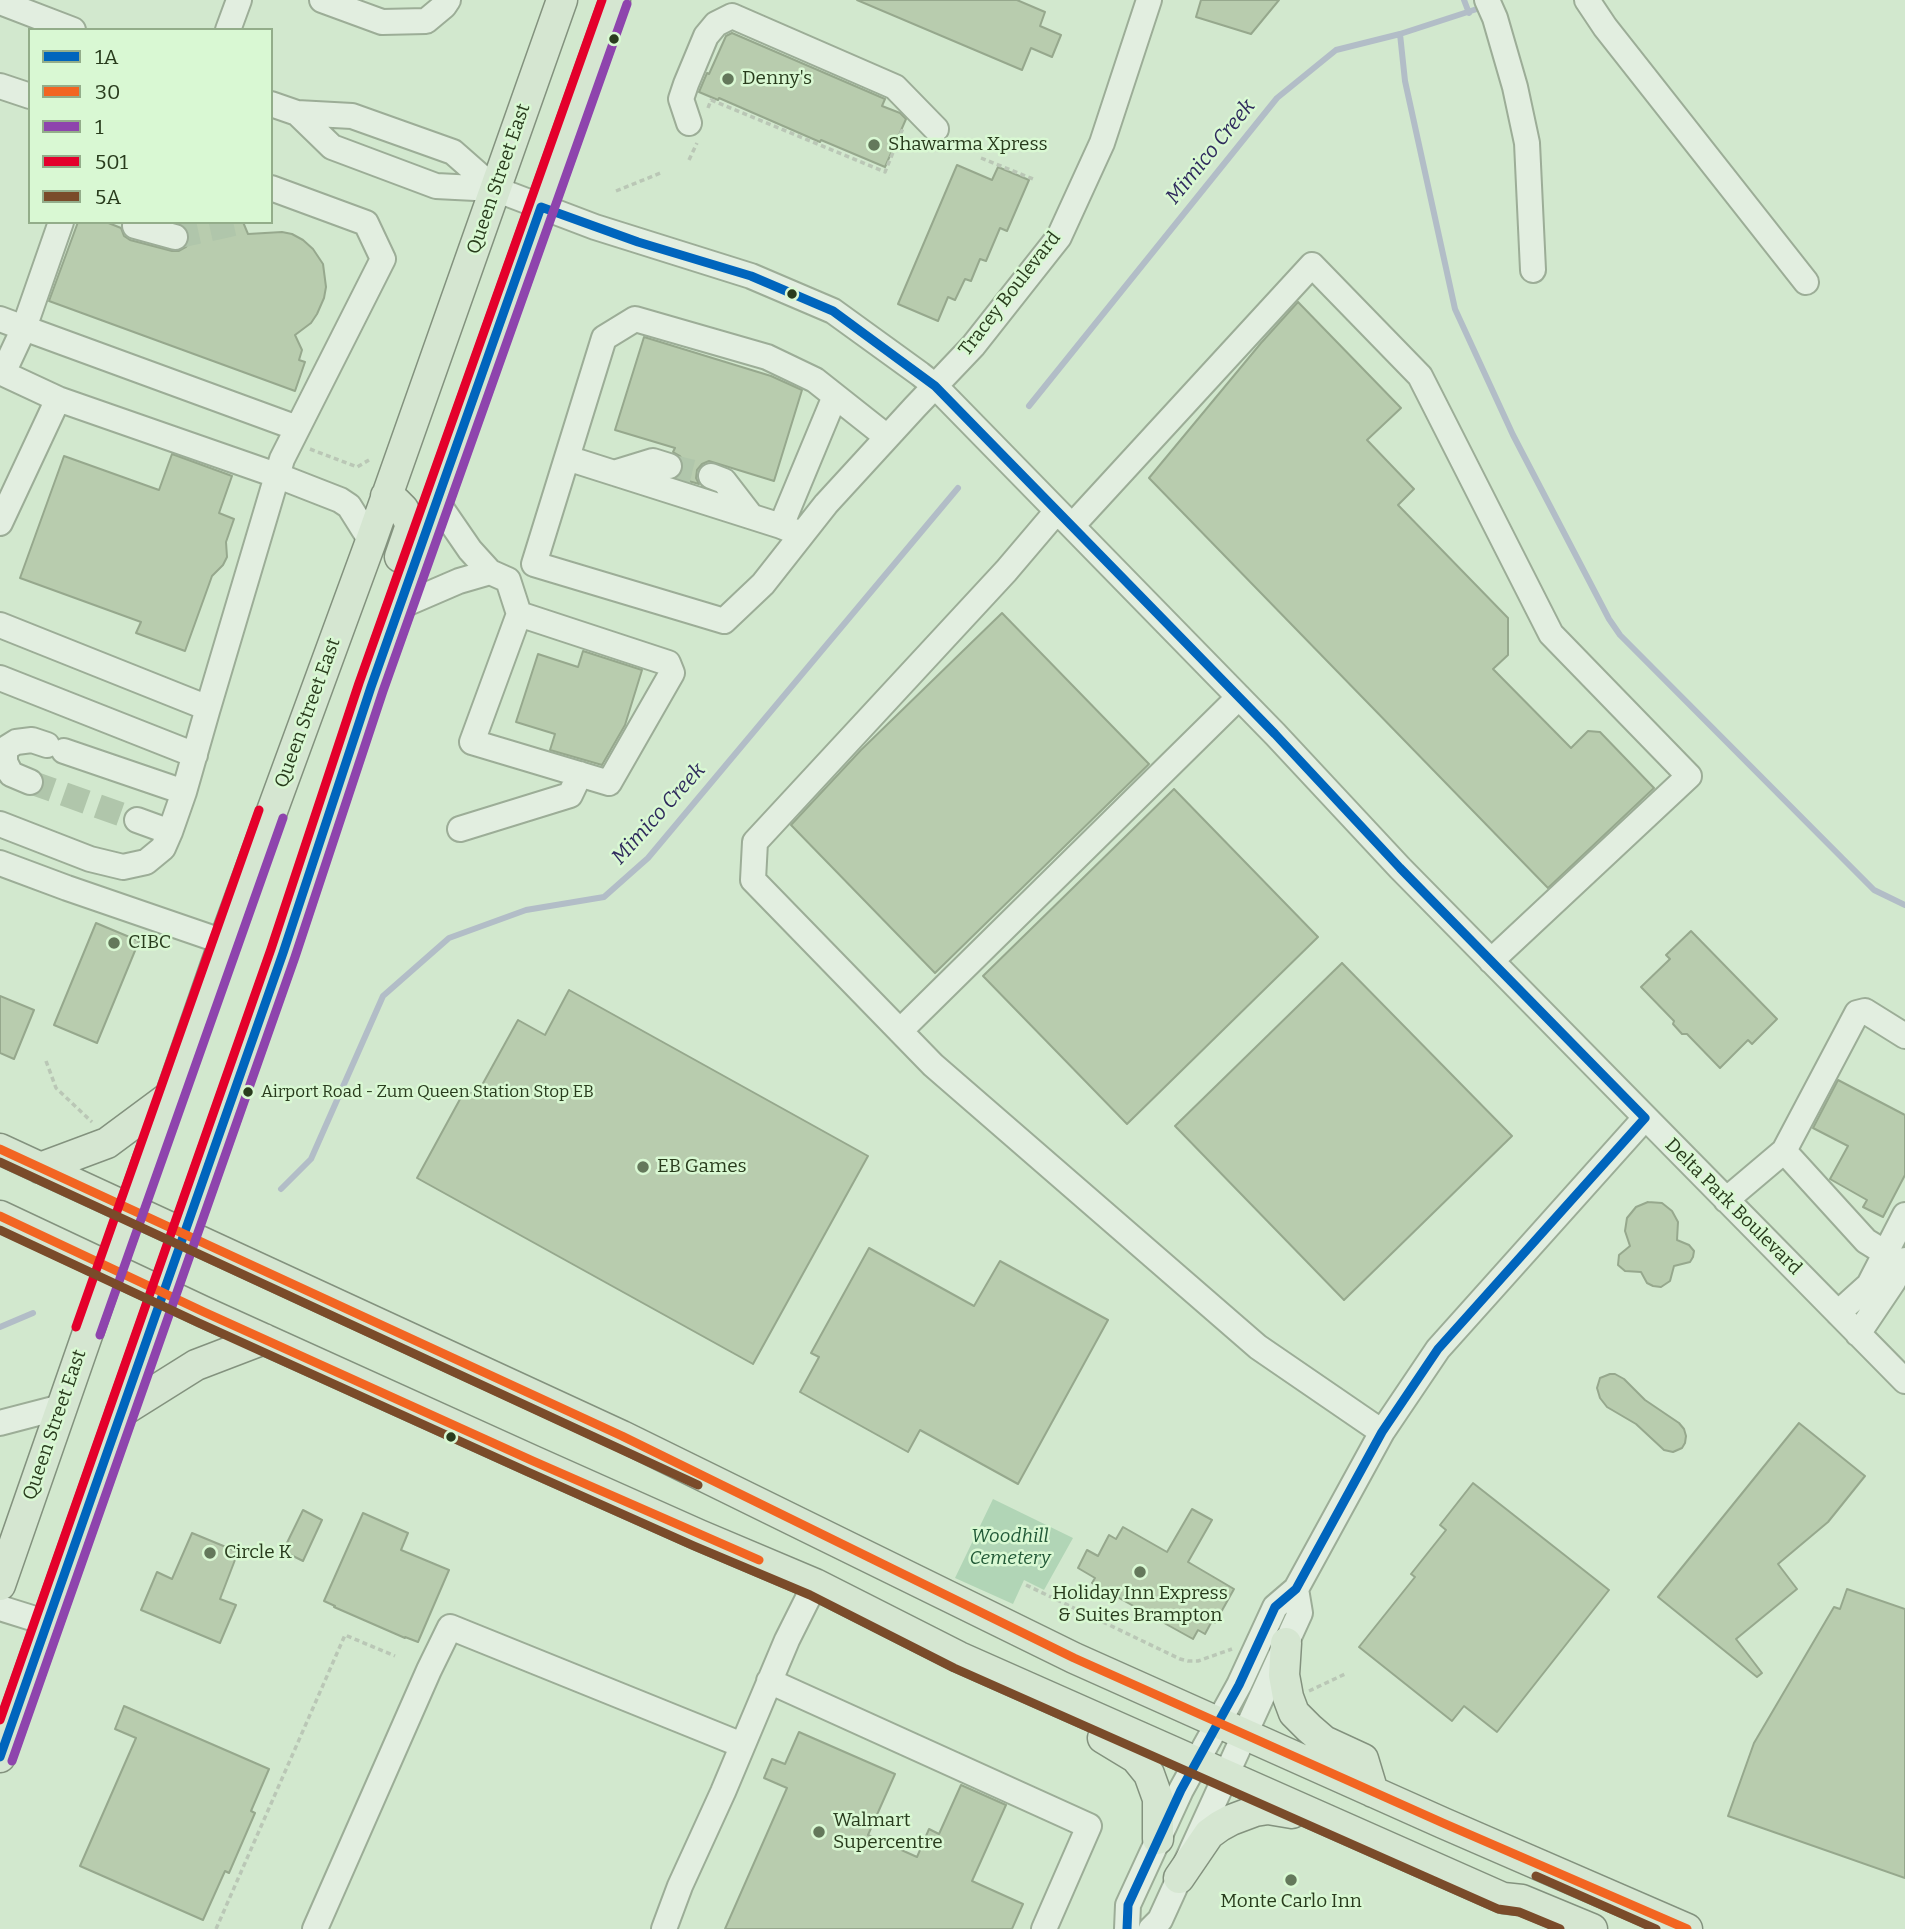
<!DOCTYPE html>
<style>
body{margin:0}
#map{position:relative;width:1905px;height:1929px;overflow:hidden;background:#d2e8ce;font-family:Bitter,serif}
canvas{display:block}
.legend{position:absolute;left:28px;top:28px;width:245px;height:196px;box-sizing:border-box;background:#d9f8d3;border:2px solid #93ad8a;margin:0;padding:9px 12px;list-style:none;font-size:21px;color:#293c1d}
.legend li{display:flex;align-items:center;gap:14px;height:35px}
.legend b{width:35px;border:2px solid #93ad8a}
</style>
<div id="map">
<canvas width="1905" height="1929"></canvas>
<ul class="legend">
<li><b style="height:9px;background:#0065bd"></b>1A</li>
<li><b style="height:9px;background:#f26522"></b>30</li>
<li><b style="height:9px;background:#8e44ad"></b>1</li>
<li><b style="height:9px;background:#e4002b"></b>501</li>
<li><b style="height:9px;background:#7a4b2a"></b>5A</li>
</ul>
</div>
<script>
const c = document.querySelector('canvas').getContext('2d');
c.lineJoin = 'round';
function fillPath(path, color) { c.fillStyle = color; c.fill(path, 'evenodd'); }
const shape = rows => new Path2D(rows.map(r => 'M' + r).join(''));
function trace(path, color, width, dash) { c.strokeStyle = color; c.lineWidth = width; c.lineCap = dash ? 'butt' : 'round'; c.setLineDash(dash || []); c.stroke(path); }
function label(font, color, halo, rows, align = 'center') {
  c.font = font + ' Bitter,serif'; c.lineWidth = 5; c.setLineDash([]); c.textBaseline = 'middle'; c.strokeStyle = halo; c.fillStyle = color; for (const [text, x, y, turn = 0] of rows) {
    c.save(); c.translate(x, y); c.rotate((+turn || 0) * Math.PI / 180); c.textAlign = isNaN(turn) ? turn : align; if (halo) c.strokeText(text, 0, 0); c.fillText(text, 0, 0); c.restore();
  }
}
fillPath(shape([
 [993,1499,1073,1538,1044,1590,1024,1580,1013,1604,955,1578]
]), '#b1d5b6');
trace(shape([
 [1464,0,1469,13],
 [1400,34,1405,81,1455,309,1513,435,1609,619,1620,635,1874,890,1905,905],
 [1029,406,1277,98,1336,50,1400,34,1483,7],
 [281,1189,311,1159,383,996,449,938,526,910,604,897,648,858,958,488],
 [0,1327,33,1313]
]), '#b2bdc7', 6);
const building = shape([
 [857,0,1017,0,1045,12,1040,26,1061,35,1052,57,1031,48,1022,70,857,0],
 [1201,0,1279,0,1251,34,1196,17,1201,0],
 [732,33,885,99,882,106,900,113,906,119,885,167,821,140,820,142,719,98,718,100,699,92,707,73,709,74,726,36,732,33],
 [957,165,992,180,998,167,1029,180,1007,231,1000,228,986,261,980,259,971,281,965,279,955,300,948,297,938,321,898,304,957,165],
 [78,222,106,222,121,228,124,236,130,240,172,251,179,251,186,247,189,242,189,233,181,222,243,222,248,234,282,232,292,234,303,240,313,249,323,264,326,287,324,298,317,314,311,323,295,335,302,350,299,360,305,362,295,391,49,301,78,222],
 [1298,302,1401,408,1367,440,1414,489,1398,505,1508,618,1508,655,1493,669,1571,748,1588,731,1600,732,1654,788,1548,888,1149,478,1261,343,1298,302],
 [644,337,771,376,802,390,774,481,709,461,702,464,697,470,696,478,699,484,678,478,683,471,684,463,680,456,673,452,675,448,615,430,644,337],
 [172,454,232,476,219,513,234,519,226,542,227,557,223,565,212,576,185,651,136,633,141,622,20,578,64,456,159,490,172,454],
 [1002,613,1149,764,935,973,791,825,861,750,1002,613],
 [583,651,642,670,625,725,602,765,550,750,555,734,516,722,538,654,578,667,583,651],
 [1174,789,1318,937,1127,1124,983,976,1174,789],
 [96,923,139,941,97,1043,54,1025,96,923],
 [1691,931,1777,1019,1752,1044,1748,1040,1720,1068,1687,1034,1682,1034,1673,1024,1674,1021,1641,987,1670,959,1666,955,1691,931],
 [1342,963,1512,1136,1344,1300,1175,1126,1342,963],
 [569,990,868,1156,753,1364,417,1178,465,1090,476,1096,518,1020,545,1035,569,990],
 [0,996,34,1010,14,1059,0,1053,0,996],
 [1838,1080,1905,1115,1905,1175,1883,1217,1863,1207,1867,1200,1830,1179,1848,1146,1813,1128,1838,1080],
 [1648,1202,1662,1203,1672,1211,1678,1222,1677,1240,1689,1245,1694,1251,1693,1257,1690,1262,1674,1266,1670,1281,1661,1287,1653,1286,1647,1283,1641,1272,1625,1271,1618,1265,1619,1255,1630,1246,1625,1231,1627,1218,1636,1207,1648,1202],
 [869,1248,974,1306,1000,1261,1108,1320,1018,1484,920,1430,908,1452,800,1392,819,1357,811,1353,869,1248],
 [1610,1374,1615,1374,1624,1379,1645,1400,1679,1423,1684,1429,1686,1436,1685,1443,1682,1448,1673,1452,1664,1450,1636,1424,1607,1407,1600,1398,1597,1388,1600,1378,1610,1374],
 [1799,1423,1865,1476,1828,1522,1778,1564,1797,1589,1736,1639,1762,1673,1757,1677,1658,1597,1799,1423],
 [1473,1483,1609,1590,1497,1732,1464,1706,1452,1721,1359,1647,1415,1577,1411,1574,1446,1530,1440,1525,1473,1483],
 [1192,1509,1212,1520,1188,1562,1234,1589,1215,1623,1212,1621,1205,1634,1198,1630,1193,1639,1092,1583,1095,1578,1078,1568,1087,1550,1098,1556,1109,1535,1116,1539,1123,1527,1167,1552,1192,1509],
 [303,1510,322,1520,303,1561,283,1551,303,1510],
 [363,1513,408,1533,401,1550,449,1570,418,1642,405,1637,405,1638,334,1607,335,1606,324,1601,363,1513],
 [192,1533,238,1552,220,1599,236,1605,220,1643,141,1610,157,1572,172,1579,192,1533],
 [1847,1589,1905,1609,1905,1878,1728,1816,1754,1743,1834,1607,1840,1609,1847,1589],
 [124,1706,269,1769,251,1811,255,1813,229,1873,225,1871,203,1920,80,1866,136,1738,115,1729,124,1706],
 [799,1732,895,1774,868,1835,917,1857,929,1829,939,1834,961,1785,1006,1805,972,1881,1023,1904,1012,1929,725,1929,787,1788,764,1778,772,1759,785,1764,799,1732]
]);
fillPath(building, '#b8ccae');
trace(building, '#96a88d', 2);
trace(shape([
 [175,237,243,222],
 [669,466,711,476],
 [30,782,137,820]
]), '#b0c6ab', 24, [24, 12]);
const minor = shape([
 [322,0,382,22,426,21,444,6,448,0],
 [1487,0,1495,18,1515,87,1527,143,1533,270],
 [1587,0,1605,27,1806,282],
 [0,2,73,30],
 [228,30,239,0],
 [0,86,30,96],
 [271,104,297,113,352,116,453,152,495,189],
 [297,113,332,147,436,186,495,189,595,227,751,276,833,311,920,374,935,386,1023,476,1275,734,1400,868,1905,1381],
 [689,123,681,99,686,84,706,36,716,24,732,16,895,87,936,129],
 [136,222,135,226,175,237],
 [0,319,24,328,61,222],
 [0,372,58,399,0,523],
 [3,373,24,328,297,428],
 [58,399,276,475,340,500,349,506,371,541],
 [887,437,815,380,767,357,635,319,604,338,534,564,724,621,763,584,826,504,915,407,973,346,1059,237,1102,143,1149,0],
 [567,458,781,526],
 [614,473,653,461,669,466],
 [711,476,724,481,751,516],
 [437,502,470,550,490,572,508,580,519,614,472,742,609,783,672,673,668,663,519,614],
 [1057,511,1006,571,755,842,753,880,933,1065,1258,1347,1382,1432],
 [1072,526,1312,265,1420,376,1551,634,1689,776,1491,961],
 [796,532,781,526,835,396],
 [401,606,459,581,490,572],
 [0,625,208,708,282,459,383,259,366,223,271,188],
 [0,678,195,755],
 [64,751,184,792],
 [30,782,11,774,5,762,5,749,16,742,32,740,47,745],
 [137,820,170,832],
 [0,824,90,859,123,867,146,862,163,848,170,832,184,792,208,708],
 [460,829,570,795,580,774],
 [0,863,67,888,224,942],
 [900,1031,1239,697],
 [1784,1151,1866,1241,1887,1254],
 [1726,1200,1784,1151,1857,1013,1865,1011,1905,1036],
 [1838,1313,1869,1285,1905,1215],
 [1858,1334,1893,1282,1905,1260],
 [0,1423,61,1407],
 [0,1608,48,1623],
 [769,1681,1089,1826,1044,1929],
 [315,1929,429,1670,450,1627,742,1745],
 [664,1929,680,1886,723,1792,787,1640,815,1584],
 [1127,1929,1128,1905,1181,1790,1239,1685,1275,1607,1296,1589,1382,1432,1438,1349,1645,1118],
 [1151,1929,1160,1920,1300,1613,1296,1589]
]);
const major = shape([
 [386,496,396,502,403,509,411,525,400,557],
 [0,1149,622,1436,1074,1658,1443,1823,1687,1929],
 [40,1168,107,1143,169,1097],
 [0,1216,204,1312,533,1461,699,1535,815,1584,959,1657,1503,1898,1522,1900,1592,1929],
 [121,1412,196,1365,264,1339],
 [0,1585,224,942,371,541,562,0],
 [1286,1643,1284,1675,1288,1697,1294,1713,1309,1728,1324,1741,1363,1759,1373,1792],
 [1103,1738,1136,1758,1149,1774,1158,1799,1158,1839],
 [0,1757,283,953,371,687,615,0],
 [1179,1878,1209,1834,1220,1826,1231,1820,1255,1811,1268,1809,1292,1813]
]);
trace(minor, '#9cad97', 28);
trace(major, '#83927e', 33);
trace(shape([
 [708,108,711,100,885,172,903,128],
 [981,158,1033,179],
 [689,160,697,143],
 [616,191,663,172],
 [310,449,357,467,369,460],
 [46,1061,56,1088,92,1122],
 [1026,1585,1180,1659,1188,1661,1198,1661,1232,1649],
 [1309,1691,1345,1674],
 [216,1929,345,1635,395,1656]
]), '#bac7b6', 3.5, [5, 3.5]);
trace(minor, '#e2eee0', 24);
trace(major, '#d5e6d1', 30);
trace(shape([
 [0,1757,283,953,371,687,541,207,638,242,751,276,833,311,935,386,1275,734,1400,868,1645,1118,1438,1349,1382,1432,1296,1589,1275,1607,1239,1685,1181,1790,1128,1905,1127,1929]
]), '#0065bd', 9);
trace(shape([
 [0,1149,622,1436,1074,1658,1443,1823,1687,1929],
 [0,1216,204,1312,533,1461,759,1560]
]), '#f26522', 9);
trace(shape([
 [100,1335,283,818],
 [12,1761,295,957,383,691,627,4]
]), '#8e44ad', 9);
trace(shape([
 [76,1327,259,810],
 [0,1720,271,949,359,683,602,0]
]), '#e4002b', 9);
trace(shape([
 [0,1162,698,1485],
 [0,1230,199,1323,528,1472,694,1546,810,1595,954,1668,1498,1909,1519,1912,1560,1929],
 [1536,1876,1656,1929]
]), '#7a4b2a', 9);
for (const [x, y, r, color] of [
 [614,39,6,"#293c1d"],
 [728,79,7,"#64785b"],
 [874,145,7,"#64785b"],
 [792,294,6,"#293c1d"],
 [114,943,7,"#64785b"],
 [248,1092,6,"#293c1d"],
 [643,1167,7,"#64785b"],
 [451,1437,6,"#293c1d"],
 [210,1553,7,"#64785b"],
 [1140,1572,7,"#64785b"],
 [819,1832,7,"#64785b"],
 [1291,1880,7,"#64785b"]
]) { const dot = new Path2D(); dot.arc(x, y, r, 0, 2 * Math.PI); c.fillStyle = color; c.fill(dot); trace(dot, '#d9f8d3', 2.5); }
label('17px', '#293c1d', '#d9f8d3', [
 ["Airport Road - Zum Queen Station Stop EB",261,1092]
], 'left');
label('19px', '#293c1d', '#d9f8d3', [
 ["Denny's",742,79],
 ["Shawarma Xpress",888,145],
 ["CIBC",128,943],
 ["EB Games",657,1167],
 ["Circle K",224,1553],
 ["Holiday Inn Express",1140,1594,"center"],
 ["& Suites Brampton",1140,1616,"center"],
 ["Walmart",833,1821],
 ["Supercentre",833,1843],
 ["Monte Carlo Inn",1291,1902,"center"]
], 'left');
label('19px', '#293c1d', '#d9f8d3', [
 ["Queen Street East",499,179,-71],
 ["Tracey Boulevard",1010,294,-52],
 ["Queen Street East",308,713,-70],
 ["Delta Park Boulevard",1733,1207,45],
 ["Queen Street East",55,1425,-71]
]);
label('italic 19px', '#225a38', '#d9f8d3', [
 ["Woodhill",1010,1537],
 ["Cemetery",1010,1559]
]);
label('italic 21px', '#2f2b5d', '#d9f8d3', [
 ["Mimico Creek",1211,152,-51],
 ["Mimico Creek",659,814,-48]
]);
</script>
